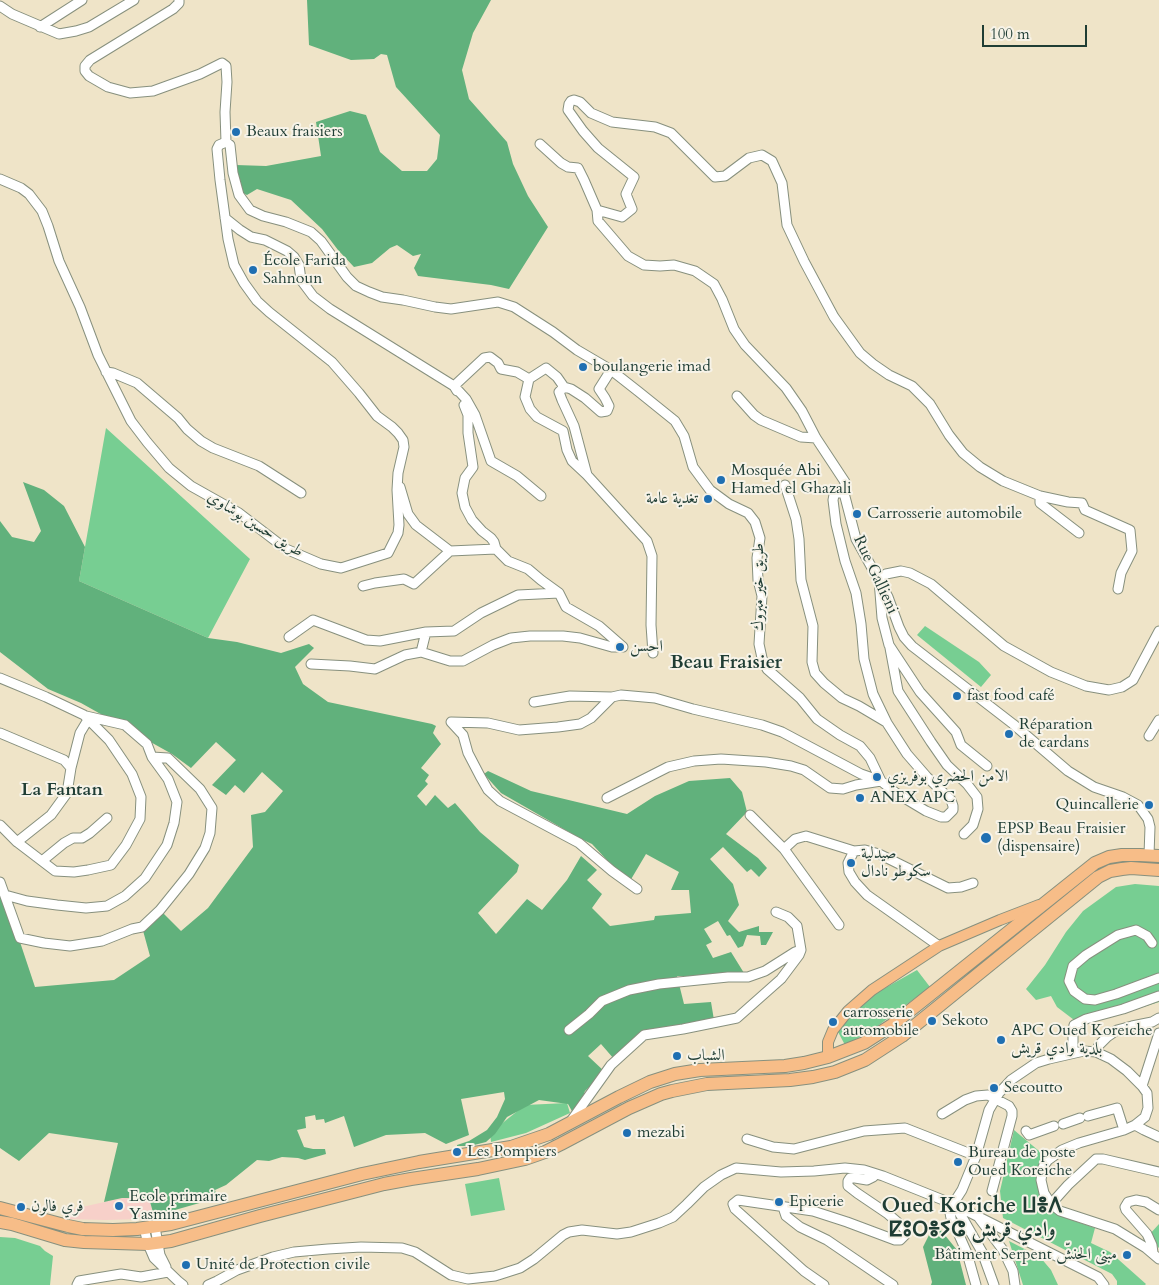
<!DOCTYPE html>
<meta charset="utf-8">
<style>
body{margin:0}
#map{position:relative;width:1159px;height:1285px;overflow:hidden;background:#efe4c8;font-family:Cardo,serif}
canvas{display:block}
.scale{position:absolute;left:982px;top:25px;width:105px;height:22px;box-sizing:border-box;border:2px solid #1f3d34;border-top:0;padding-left:6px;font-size:15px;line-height:18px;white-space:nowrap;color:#1f3d34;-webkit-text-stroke:4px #f7f3e8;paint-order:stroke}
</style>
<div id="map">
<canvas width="1159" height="1285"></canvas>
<div class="scale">100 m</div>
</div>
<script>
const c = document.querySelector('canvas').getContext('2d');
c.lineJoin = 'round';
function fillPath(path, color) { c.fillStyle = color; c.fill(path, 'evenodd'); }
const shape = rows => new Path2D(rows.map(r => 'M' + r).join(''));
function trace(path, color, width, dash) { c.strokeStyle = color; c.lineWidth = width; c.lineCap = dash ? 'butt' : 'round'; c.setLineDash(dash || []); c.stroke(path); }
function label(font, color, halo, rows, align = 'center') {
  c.font = font + ' Cardo,Amiri,"Noto Sans Tifinagh",serif'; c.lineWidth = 4; c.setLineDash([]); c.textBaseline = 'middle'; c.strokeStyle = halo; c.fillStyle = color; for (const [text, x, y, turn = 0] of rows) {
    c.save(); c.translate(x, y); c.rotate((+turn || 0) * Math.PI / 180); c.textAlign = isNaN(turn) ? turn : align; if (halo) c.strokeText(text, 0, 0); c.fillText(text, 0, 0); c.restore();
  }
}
fillPath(shape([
 [122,1198,149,1198,154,1216,140,1219,105,1220,70,1219,69,1210]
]), '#f7d0c9');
fillPath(shape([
 [106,428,250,559,208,638,79,581],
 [925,626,979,662,991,675,981,687,917,635],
 [1135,884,1159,886,1159,1002,1137,1009,1078,1023,1057,1007,1051,996,1036,1000,1026,989,1045,965,1066,932,1083,911,1116,887],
 [917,970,930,987,871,1031,845,1045,837,1030,849,1014,869,997],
 [567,1103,570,1113,526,1133,491,1142,490,1133,525,1105],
 [1014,1130,1045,1156,1040,1171,1044,1201,1052,1211,1060,1216,1095,1228,1091,1243,1110,1252,1146,1284,1145,1285,1117,1285,1117,1281,1112,1274,1003,1218,1000,1191],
 [499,1178,505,1210,471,1216,465,1184],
 [1159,1224,1159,1248,1153,1242,1149,1235],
 [0,1237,15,1238,40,1246,45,1251,53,1256,50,1285,0,1285],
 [1009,1241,1040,1257,1051,1270,1058,1285,1023,1285]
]), '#77ce92');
fillPath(shape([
 [307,0,491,0,473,33,462,70,469,99,507,142,513,164,528,196,548,227,509,289,491,285,418,276,414,268,421,254,413,256,397,245,390,248,372,263,354,267,338,250,322,229,291,200,257,189,247,195,240,192,236,165,266,166,321,156,316,122,350,111,366,115,380,152,402,171,427,171,437,159,440,135,396,87,387,55,381,54,374,59,351,60,309,45],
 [23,482,44,490,64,506,85,547,79,581,208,638,237,642,281,653,309,644,314,648,295,667,303,684,328,702,432,724,436,726,433,733,441,744,421,768,429,775,425,781,428,784,417,796,426,806,435,795,448,808,455,803,480,832,519,865,517,872,478,913,496,934,527,899,542,910,567,880,581,856,597,870,587,880,602,894,592,908,610,926,654,920,655,916,691,913,689,890,671,890,679,872,646,854,630,881,618,872,592,844,581,839,501,793,484,774,488,771,531,791,627,814,655,796,689,781,730,778,742,792,747,812,726,834,758,858,767,868,759,877,751,869,747,872,723,847,710,859,733,884,739,905,728,921,739,932,759,926,759,932,773,932,766,945,761,945,760,936,747,935,743,946,738,948,730,935,727,936,718,921,704,929,712,942,706,945,713,958,731,952,744,973,726,976,677,976,684,1004,711,1002,714,1020,640,1039,614,1059,601,1044,588,1056,605,1072,585,1091,579,1109,573,1113,568,1104,539,1100,507,1117,495,1134,486,1142,470,1146,457,1146,457,1145,469,1141,487,1130,497,1117,505,1099,504,1092,461,1099,469,1135,446,1144,425,1133,386,1135,354,1147,344,1116,325,1123,324,1119,316,1120,315,1115,305,1117,306,1128,297,1130,304,1147,313,1149,325,1149,326,1154,305,1160,298,1158,282,1157,269,1161,257,1160,226,1185,215,1190,217,1198,154,1216,149,1198,122,1198,104,1202,118,1143,49,1133,19,1161,0,1148,0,882,35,987,114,980,150,956,142,927,160,910,181,931,208,908,253,847,251,815,265,812,283,791,262,772,244,793,235,785,226,795,212,785,236,760,216,742,191,768,172,754,81,703,48,689,0,652,0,521,12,537,34,542,41,531],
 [935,1223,957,1250,966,1285,931,1285,932,1282,923,1247]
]), '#61b17c');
const minor = shape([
 [179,0,179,3,173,9,90,60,85,66,85,71,89,76,108,87,130,93,153,91,200,74,222,63,226,66,227,82,225,112,226,142],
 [0,6,12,14,59,34,76,31,89,27,134,0],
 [40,27,82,0],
 [540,144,561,163,568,167,578,168,584,180,597,210,598,221,628,256,644,265,660,266,674,265,695,271,714,284,722,299,734,329,745,345,786,388,802,411,816,438,845,482,844,493,856,539,888,597,899,627,904,637,912,646,1013,724,1068,771,1094,787,1123,797,1138,805,1148,819,1150,827,1149,855],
 [0,179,21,188,29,194,42,211,48,226,59,261,80,307,98,355,131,421,147,442,169,468,191,486,239,513,286,549,321,564,341,568,388,553,398,533,399,525,397,490,398,473,404,447,403,440,398,433,392,427,377,416,359,393,332,362,269,312,257,301,244,283,234,265,228,239,220,180,217,149,219,145,226,142,230,145,233,173,239,195,250,210,263,216,286,222,311,232,321,241,347,277,356,286,369,292,382,297,403,300,435,307,451,309,498,302,514,307,553,332,577,350,611,370,639,392,675,421,684,436,693,467,710,490,729,504,748,513,755,522,760,538,757,558,758,580,762,596,759,644,762,658,767,669,800,698,817,719,840,735,860,746,870,758,881,781,896,793,926,811,941,817,946,817,953,810,953,806,951,800,927,777,907,754,887,723,873,694,864,659,861,624,856,593,845,561,836,524,833,500,834,495,836,493,844,493],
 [597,210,622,217,632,209,626,194,634,177,598,148,583,131,568,110,569,104,571,101,574,100,580,102,591,113,612,122,655,127,671,133,715,177,725,176,749,158,762,155,772,161,782,183,787,225,804,261,834,317,860,353,873,364,889,375,912,386,930,404,949,435,963,453,980,467,1003,481,1040,496,1068,502,1082,503,1085,510,1130,530,1132,551,1121,573,1118,589],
 [225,218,240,230,251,237,265,240,287,251,294,257,299,265,301,280,313,296,330,309,454,386,457,391],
 [106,372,113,373,137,383,178,418,187,429,201,441,213,448,259,466,301,493],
 [529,379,546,368,557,377,564,387],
 [737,396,754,415,761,420,801,437,816,438],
 [464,405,468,415,468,433,473,467,465,478,462,493,465,507,472,520,482,531,491,538,494,542,496,549],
 [587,475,574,426,562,400,559,392,564,387,571,389,585,398,601,412,607,411,609,406,605,398,599,389,611,370],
 [785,485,796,519,799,539,801,580,813,626,812,662,815,673,824,683,842,698,859,706,886,722],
 [400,487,408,514,416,525,450,551],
 [541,496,517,476,491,461,475,415,466,399,454,386,484,358,490,357,498,363,501,369,517,372,529,379,525,397,530,409,537,417,563,431,567,450,572,461,587,475,647,541,652,556,651,625,653,653],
 [1040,496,1040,503,1079,533],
 [363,586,375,583,404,579,414,584,450,551,496,549,508,561,528,569,541,580,559,593,566,607,599,626,623,647],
 [289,637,313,620,366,640,380,641,426,632,454,631,481,613,518,595,559,593],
 [890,648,898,691,931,742,947,765,967,784,977,797,978,809,973,825,964,834],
 [421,652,426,632],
 [311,664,350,666,375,669,405,655,421,652,450,661,463,661,493,645,511,638,530,636,563,636,580,638,612,647,623,647],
 [0,678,46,697,84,715,109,740,132,774,141,797,140,819,126,845,111,865,88,870,74,872,55,871,17,842,0,825],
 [534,702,570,696,612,697],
 [0,733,64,760,71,768,67,793,51,815,17,842],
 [1149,736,1159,720],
 [987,766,961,745,956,732,920,692,889,645,882,618,879,580,886,574,901,571,910,573,931,584,1004,646,1051,672,1086,686,1109,690,1122,687,1133,680,1159,631],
 [71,768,80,733,89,718],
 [607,798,668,767,694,761,721,759,766,762,791,766,804,770,830,788,843,789,856,785,881,781],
 [750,815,784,849,839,925],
 [784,849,795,839,806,836,854,851],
 [42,861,64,843,73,838,82,838,90,833,107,818],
 [0,882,20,938,44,943,70,946,102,941,132,929,142,927,160,910,189,874,205,848,210,833,212,808,200,789,168,758,152,757],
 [637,889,612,871,579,843,500,801,488,790,480,776,468,753,463,735,451,722,488,723,519,730,558,727,580,724,591,718,612,697,621,695,655,698,693,709,762,725,782,732,861,774,881,781],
 [5,895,27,901,57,905,86,908,107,906,125,896,145,878,167,845,174,823,177,802,168,779,152,757,147,744,125,725,86,716],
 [776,912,788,917,797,926,801,950],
 [1152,943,1147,936,1136,930,1118,935,1086,955,1073,966,1069,981,1074,991,1085,999,1095,1000,1116,994,1159,978],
 [939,946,867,895,855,882,849,872,848,863,854,851,865,850,879,854,948,888,961,887,973,883],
 [569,1030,589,1014,602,1001,629,990,659,984,728,977,748,977,765,971,795,952,801,950,799,955,781,979,737,1018,683,1029,644,1035,611,1065,571,1121],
 [1073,1052,1073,1031,1074,1025,1086,1019,1123,1009,1159,996],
 [1096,1052,1099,1045,1107,1037,1117,1030,1132,1026,1152,1022,1159,1018],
 [1142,1086,1159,1033],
 [942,1114,965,1100,976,1096,988,1095,1009,1106,1012,1111,1012,1116,992,1191],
 [1088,1116,1117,1108,1124,1130],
 [1063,1124,1080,1118],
 [1135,1125,1144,1130,1159,1137],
 [1026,1131,1029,1135,1054,1126],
 [747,1139,773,1147,794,1149,864,1131,905,1128,976,1156],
 [1051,1204,1068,1185,1096,1159,1103,1159,1159,1172],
 [954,1205,962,1217,982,1252,994,1285],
 [784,1207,784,1210,786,1216,800,1227,827,1240,893,1285],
 [979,1218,1003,1250,1013,1271,1015,1285],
 [155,1227,160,1255,166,1267],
 [144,1228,148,1244,154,1258,178,1281,183,1285],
 [1153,1253,1152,1245,1147,1234,1126,1210,1125,1207,1128,1202,1136,1200,1146,1202,1159,1210],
 [77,1285,79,1281,121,1274,141,1277,168,1272],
 [208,1285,217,1281,237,1270,273,1257,294,1252,328,1249,361,1247,402,1248,415,1252,451,1275,468,1279,495,1276,520,1268,534,1259,563,1235,569,1232,582,1230,617,1234,631,1232,659,1223,673,1217,687,1204,704,1187,721,1175,736,1168,781,1172,814,1171,845,1168,864,1170,883,1176,953,1204,1098,1277,1104,1285],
 [824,1285,804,1271,735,1209,733,1204,738,1200,813,1211,847,1222,895,1240,900,1240,905,1235,906,1232,903,1227,888,1214,857,1193,848,1186,848,1181,850,1178,855,1178,867,1180,873,1177,876,1174],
 [976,1285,967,1253,959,1235,952,1223,950,1213,953,1204,962,1190,976,1156,989,1110,999,1093,1011,1080,1036,1063,1049,1059,1084,1051,1096,1052,1111,1059,1127,1071,1142,1086,1147,1093,1148,1108,1145,1117,1135,1125,1124,1130,1079,1143,1062,1150,1048,1160,1043,1167,1041,1180,1044,1193,1051,1204,1060,1211,1115,1229,1146,1248,1159,1259]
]);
const major = shape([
 [828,1057,828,1042,833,1030,848,1011,872,990,939,946,1000,920,1039,905]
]);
const highway = shape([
 [0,1208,68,1226,83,1229,113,1230,137,1229,171,1224,362,1174,419,1162,511,1147,549,1134,619,1097,650,1082,675,1074,700,1070,785,1066,804,1063,828,1057,864,1043,892,1025,1095,863,1109,857,1122,855,1140,855,1159,856],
 [0,1222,12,1224,65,1240,84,1242,148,1244,171,1241,260,1216,384,1184,411,1179,478,1169,525,1159,545,1152,561,1144,629,1108,661,1094,672,1091,707,1084,790,1080,813,1077,835,1072,865,1060,902,1036,1098,877,1110,871,1122,869,1131,868,1159,870]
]);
trace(minor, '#87907e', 11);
trace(major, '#87907e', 12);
trace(highway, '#87907e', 14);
trace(minor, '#fff', 9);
trace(major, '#f7bd88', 10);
trace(highway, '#f7bd88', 12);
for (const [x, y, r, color] of [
 [236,132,5,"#1f6fb2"],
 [253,270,5,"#1f6fb2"],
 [583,367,5,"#1f6fb2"],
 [721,480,5,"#1f6fb2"],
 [708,499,5,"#1f6fb2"],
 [857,514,5,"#1f6fb2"],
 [620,647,5,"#1f6fb2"],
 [957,696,5,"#1f6fb2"],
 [1009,734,5,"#1f6fb2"],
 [877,777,5,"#1f6fb2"],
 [860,798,5,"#1f6fb2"],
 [1149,805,5,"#1f6fb2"],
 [986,838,6,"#1f6fb2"],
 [851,863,5,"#1f6fb2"],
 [932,1021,5,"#1f6fb2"],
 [833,1022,5,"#1f6fb2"],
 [1001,1040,5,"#1f6fb2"],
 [677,1056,5,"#1f6fb2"],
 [994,1088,5,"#1f6fb2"],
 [627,1133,5,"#1f6fb2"],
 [457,1152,5,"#1f6fb2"],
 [958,1162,5,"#1f6fb2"],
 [779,1202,5,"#1f6fb2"],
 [119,1206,5,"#1f6fb2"],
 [21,1207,5,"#1f6fb2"],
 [1127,1255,5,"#1f6fb2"],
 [186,1265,5,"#1f6fb2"]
]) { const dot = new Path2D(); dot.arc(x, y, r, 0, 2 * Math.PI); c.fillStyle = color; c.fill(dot); trace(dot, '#f7f3e8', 2); }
label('16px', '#1f3d34', '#f7f3e8', [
 ["Beaux fraisiers",246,132],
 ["École Farida",263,261],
 ["Sahnoun",263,279],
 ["boulangerie imad",593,367],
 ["Mosquée Abi",731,471],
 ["Hamed el Ghazali",731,489],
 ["تغدية عامة",698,499,"right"],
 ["Carrosserie automobile",867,514],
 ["احسن",630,647],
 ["fast food café",967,696],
 ["Réparation",1019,725],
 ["de cardans",1019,743],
 ["الامن الحضري بوفريزي",887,777],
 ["ANEX APC",870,798],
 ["Quincallerie",1139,805,"right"],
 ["EPSP Beau Fraisier",997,829],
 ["(dispensaire)",997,847],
 ["صيدلية",861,854],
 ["سكوطو نادال",861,872],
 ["carrosserie",843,1013],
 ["automobile",843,1031],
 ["Sekoto",942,1021],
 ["APC Oued Koreiche",1011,1031],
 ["بلدية وادي قريش",1011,1049],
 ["الشباب",687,1056],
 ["Secoutto",1004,1088],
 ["mezabi",637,1133],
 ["Les Pompiers",467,1152],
 ["Bureau de poste",968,1153],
 ["Oued Koreiche",968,1171],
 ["Ecole primaire",129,1197],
 ["Yasmine",129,1215],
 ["Epicerie",789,1202],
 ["فري فالون",31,1207],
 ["Bâtiment Serpent مبنى الحنشّ",1117,1255,"right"],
 ["Unité de Protection civile",196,1265]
], 'left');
label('16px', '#1f3d34', '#f7f3e8', [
 ["طريق حسين بوشاوي",255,525,32],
 ["Rue Gallieni",875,575,65],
 ["طريق خير مبروك",759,587,-90]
]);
label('bold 18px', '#1f3d34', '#f7f3e8', [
 ["La Fantan",62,791]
]);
label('bold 19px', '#1f3d34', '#f7f3e8', [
 ["Beau Fraisier",726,664]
]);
label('bold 21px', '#1f3d34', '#f7f3e8', [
 ["Oued Koriche ⵡⴻⴷ",972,1207],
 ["ⵇⵓⵔⴻⵢⵛ وادي قريش",972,1231]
]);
</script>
